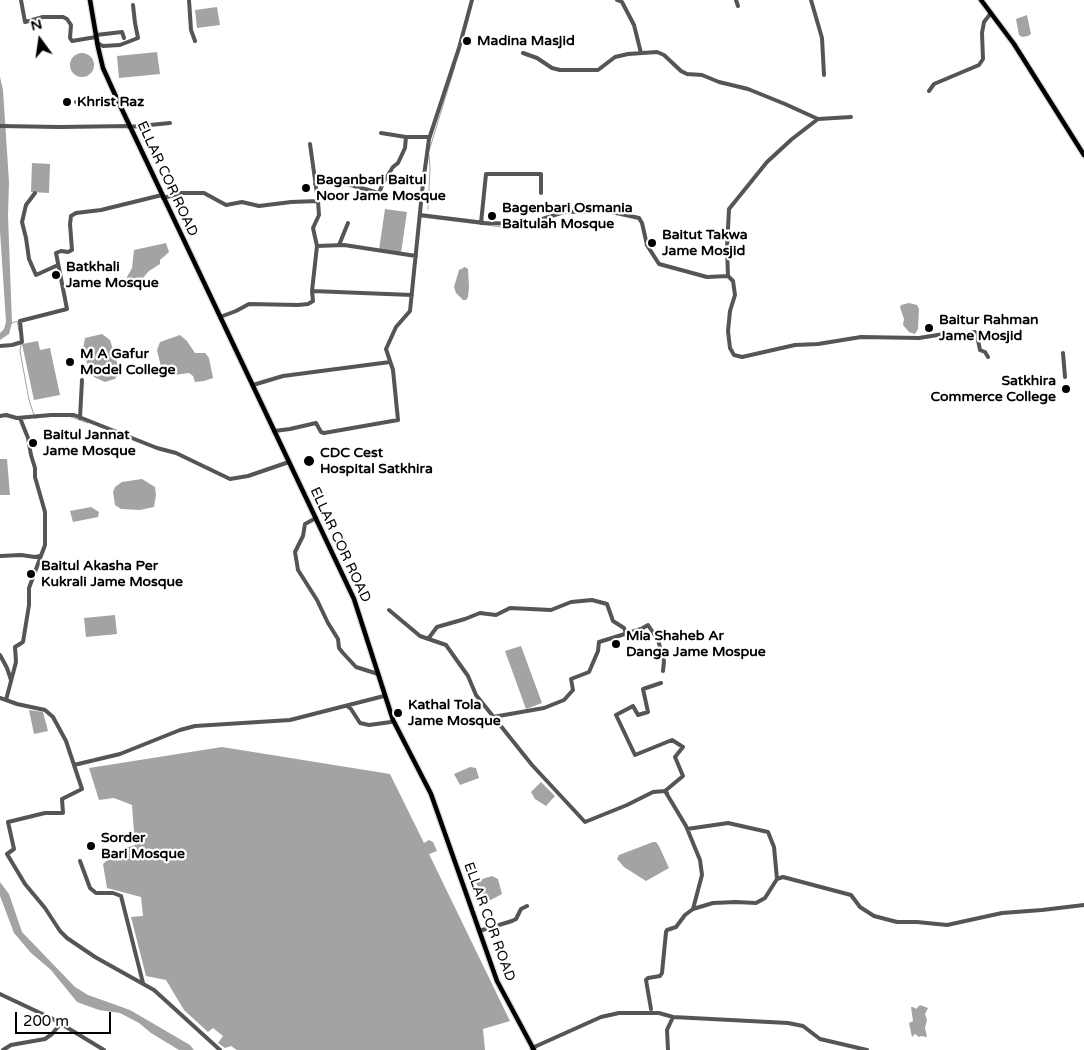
<!DOCTYPE html>
<style>
body{margin:0}
#map{position:relative;width:1084px;height:1050px;overflow:hidden;background:#fff;font-family:"Varela Round",sans-serif}
canvas{display:block}
.north{position:absolute;left:15px;top:15px;width:50px;height:50px;-webkit-text-stroke:4px #fff;paint-order:stroke;rotate:346deg;font-size:14px;font-weight:700;line-height:20px;text-align:center;color:#000}
.north::after{content:'';display:block;margin:auto;width:18px;height:22px;background:#000;clip-path:polygon(50% 0,100% 100%,50% 72%,0 100%)}
.scale{position:absolute;left:15px;top:1012px;width:96px;height:22px;box-sizing:border-box;border:2px solid #000;border-top:0;padding-left:6px;font-size:15px;line-height:18px;white-space:nowrap;color:#000;-webkit-text-stroke:4px #fff;paint-order:stroke}
</style>
<div id="map">
<canvas width="1084" height="1050"></canvas>
<div class="north">N</div>
<div class="scale">200 m</div>
</div>
<script>
const c = document.querySelector('canvas').getContext('2d');
c.lineJoin = 'round';
function fillPath(path, color) { c.fillStyle = color; c.fill(path, 'evenodd'); }
const shape = rows => new Path2D(rows.map(r => 'M' + r).join(''));
function trace(path, color, width, dash) { c.strokeStyle = color; c.lineWidth = width; c.lineCap = dash ? 'butt' : 'round'; c.setLineDash(dash || []); c.stroke(path); }
function label(font, color, halo, rows, align = 'center') {
  c.font = font + ' "Varela Round",sans-serif'; c.lineWidth = 4.5; c.setLineDash([]); c.textBaseline = 'middle'; c.strokeStyle = halo; c.fillStyle = color; for (const [text, x, y, turn = 0] of rows) {
    c.save(); c.translate(x, y); c.rotate((+turn || 0) * Math.PI / 180); c.textAlign = isNaN(turn) ? turn : align; if (halo) c.strokeText(text, 0, 0); c.fillText(text, 0, 0); c.restore();
  }
}
fillPath(shape([
 [217,7,220,25,197,28,195,10],
 [1027,15,1031,34,1028,36,1022,37,1019,35,1016,19],
 [157,52,160,74,119,78,117,56],
 '70 65a12 12 0 1 1 24 0a12 12 0 1 1-24 0Z',
 [0,77,3,90,9,182,8,216,12,323,9,334,0,340,0,333,4,329,6,322,0,231],
 [32,163,50,164,49,193,31,192],
 [385,209,407,212,401,253,379,250],
 [166,243,169,252,160,260,160,264,149,271,142,279,139,287,131,289,127,280,127,277,132,268,134,250],
 [465,267,468,269,469,287,468,297,466,300,463,300,456,293,454,287,459,270],
 [909,303,917,305,919,309,918,329,915,334,909,332,903,325,904,319,900,307,901,305],
 [102,334,110,340,120,372,115,379,105,382,94,377,87,363,83,349,85,338],
 [180,335,187,341,195,353,205,353,209,358,213,378,204,381,195,382,193,376,189,373,167,376,160,373,161,367,157,350,160,342],
 [38,341,40,350,50,348,60,395,34,400,22,344],
 [0,459,7,459,10,495,0,495],
 [142,479,155,487,156,495,154,507,140,510,121,509,115,505,113,492,115,487,122,482],
 [91,507,99,512,98,517,73,522,70,511],
 [115,615,117,634,86,637,84,618],
 [521,646,542,703,526,709,505,651],
 [29,710,43,712,48,731,34,734],
 [222,747,390,774,424,843,429,840,433,842,437,851,429,854,510,1021,483,1029,485,1050,237,1050,231,1046,225,1048,218,1043,223,1036,213,1028,208,1032,184,1010,166,980,146,976,131,917,143,916,141,897,107,888,103,864,117,851,135,845,132,805,114,798,99,800,89,768],
 [470,767,476,768,479,778,460,785,454,774],
 [541,782,555,796,546,806,535,799,531,792],
 [653,842,656,842,659,846,669,868,646,881,624,867,617,859,619,855],
 [492,876,498,879,502,894,487,902,476,883,479,880],
 [0,882,9,894,22,932,75,987,88,995,130,1010,190,1045,194,1050,179,1050,151,1033,139,1023,120,1013,99,1010,77,1002,51,970,31,953,14,933,0,896],
 [920,1005,928,1008,925,1014,927,1020,925,1028,927,1037,921,1036,919,1037,915,1034,912,1037,909,1023,913,1021,911,1007,913,1007,916,1009]
]), '#a3a3a3');
trace(shape([
 [429,151,455,66],
 [428,209,430,168,429,155],
 [421,217,510,228],
 [511,226,525,226],
 [645,245,654,259],
 [12,323,17,321,19,331],
 [21,344,20,351,29,400,35,418,37,418],
 [71,417,88,423]
]), '#a3a3a3', 1);
const major = shape([
 [90,0,98,47,103,68,117,99,354,599,393,720,431,794,497,981,534,1050],
 [981,0,1014,44,1084,155]
]);
trace(major, '#dbdbdb', 7);
trace(shape([
 [21,0,25,22,43,17,63,17,67,19,71,25,70,38,72,41,96,37],
 [189,0,191,30,195,41],
 [617,0,622,2,634,25,641,53],
 [736,0,738,6],
 [811,0,822,38,824,75],
 [96,35,122,32,124,38],
 [97,43,103,46,120,45,138,38,135,23,133,5],
 [523,53,537,58,552,68,560,70,598,70,615,57,628,54,657,52,664,55,681,71,687,74,702,75,719,82,748,89,785,104,818,119,851,117],
 [929,91,934,84,979,65,983,59,982,33,984,22,991,13],
 [76,102,99,103,117,99],
 [0,126,60,127,129,126],
 [129,127,170,123],
 [406,137,429,137],
 [315,184,333,180,379,193,383,183,393,167,398,163,405,148,406,137,381,133],
 [35,193,26,205,22,222,26,238,29,259,36,275,58,265],
 [163,198,182,193,204,193,226,205,242,202,259,206,291,202,318,201,310,144],
 [318,201,319,215,313,228,317,246,344,245,416,256],
 [420,215,485,223,527,224,564,212,607,211,639,218,642,223,647,245,659,264,707,277,728,276,733,281,735,295,730,311,728,331,730,348,734,355,742,357,795,345,818,344,861,337,919,338,950,333,958,336,975,332,977,335,980,350,985,352,988,357],
 [481,223,486,174,541,174,541,193],
 [339,245,348,223],
 [728,276,727,248,729,209,767,162,792,139,818,119],
 [312,291,412,295],
 [220,317,236,311,249,304,298,305,308,304,313,301,312,291,317,246],
 [0,346,12,345,22,342,20,321,67,309,56,253,61,251,68,252,72,250,70,224,71,216,76,213,101,210,162,195],
 [1063,353,1065,377],
 [253,385,283,376,390,362],
 [0,416,6,415,17,418,51,415,74,415,157,448,176,453,230,479,248,476,289,462],
 [80,418,82,380],
 [274,431,290,429,316,423,321,432,324,433,398,420,393,370,386,349,396,327,410,311,423,183,429,139,459,48,472,0],
 [316,518,305,524,303,536,295,552,298,570,317,600,328,623,338,639,339,648,343,653,356,667,378,674],
 [0,556,21,555,35,557,40,556],
 [389,610,420,636,446,645,468,676,476,695,532,765,585,822,627,805,653,792,665,791,686,826,700,860,702,875,693,909,685,915,676,927,667,930,666,932,662,973,660,976,648,978,646,980,651,1009],
 [428,639,437,627,465,619,480,613,496,615,510,608,551,610,571,602,592,600,607,604,613,621,624,628,626,633],
 [0,655,7,668,11,680],
 [661,683,643,689,648,712,638,715,633,706,616,715,635,755,672,740,683,747,675,757,683,776,665,791,667,793],
 [0,698,17,704,45,710,53,717,66,741,74,765,120,754,180,730,195,726,290,720,384,696],
 [6,700,16,662,15,647,23,642,29,605,29,588,45,545,45,512,35,477,35,468,31,455,28,438,20,418],
 [347,706,351,709,360,723,369,725,391,722],
 [493,717,544,708,564,700,573,690,571,679,589,672,598,651,599,642,641,629,648,625,658,640,664,661,663,671],
 [74,765,82,789,62,799,63,813,45,813,8,822,14,849,7,854,25,884,45,908,60,931,67,938,95,957,154,990,220,1050],
 [687,829,728,823,768,832,774,847,777,879],
 [80,861,90,888,96,893,113,893,121,896,143,983],
 [693,909,713,903,736,902,756,903,765,898,777,879,783,877,851,895,860,907,874,916,897,922,917,922,947,925,1002,913,1042,910,1084,905],
 [479,931,512,921,516,919,521,909,527,906],
 [0,994,53,1019,104,1050],
 [532,1048,601,1017,619,1013,659,1013,673,1017,788,1023,803,1026,820,1039,867,1050],
 [3,1050,11,1045,45,1039,52,1034,61,1023],
 [668,1050,667,1030,673,1017]
]), '#555', 4);
trace(major, '#000', 4.5);
for (const [x, y, r, color] of [
 [467,41,5,"#000"],
 [67,102,5,"#000"],
 [306,188,5,"#000"],
 [492,216,5,"#000"],
 [652,243,5,"#000"],
 [56,275,5,"#000"],
 [929,328,5,"#000"],
 [70,362,5,"#000"],
 [1066,389,5,"#000"],
 [33,443,5,"#000"],
 [309,461,6,"#000"],
 [31,574,5,"#000"],
 [616,644,5,"#000"],
 [398,713,5,"#000"],
 [91,846,5,"#000"]
]) { const dot = new Path2D(); dot.arc(x, y, r, 0, 2 * Math.PI); c.fillStyle = color; c.fill(dot); trace(dot, '#fff', 2); }
label('bold 14px', '#000', '#fff', [
 ["Madina Masjid",477,41],
 ["Khrist Raz",77,102],
 ["Baganbari Baitul",316,180],
 ["Noor Jame Mosque",316,196],
 ["Bagenbari Osmania",502,208],
 ["Baitulah Mosque",502,224],
 ["Baitut Takwa",662,235],
 ["Jame Mosjid",662,251],
 ["Batkhali",66,267],
 ["Jame Mosque",66,283],
 ["Baitur Rahman",939,320],
 ["Jame Mosjid",939,336],
 ["M A Gafur",80,354],
 ["Model College",80,370],
 ["Satkhira",1056,381,"right"],
 ["Commerce College",1056,397,"right"],
 ["Baitul Jannat",43,435],
 ["Jame Mosque",43,451],
 ["CDC Cest",320,453],
 ["Hospital Satkhira",320,469],
 ["Baitul Akasha Per",41,566],
 ["Kukrali Jame Mosque",41,582],
 ["Mia Shaheb Ar",626,636],
 ["Danga Jame Mospue",626,652],
 ["Kathal Tola",408,705],
 ["Jame Mosque",408,721],
 ["Sorder",101,838],
 ["Bari Mosque",101,854]
], 'left');
label('14px', '#000', '#fff', [
 ["ELLAR COR ROAD",167,179,65],
 ["ELLAR COR ROAD",340,545,65],
 ["ELLAR COR ROAD",489,922,70]
]);
</script>
